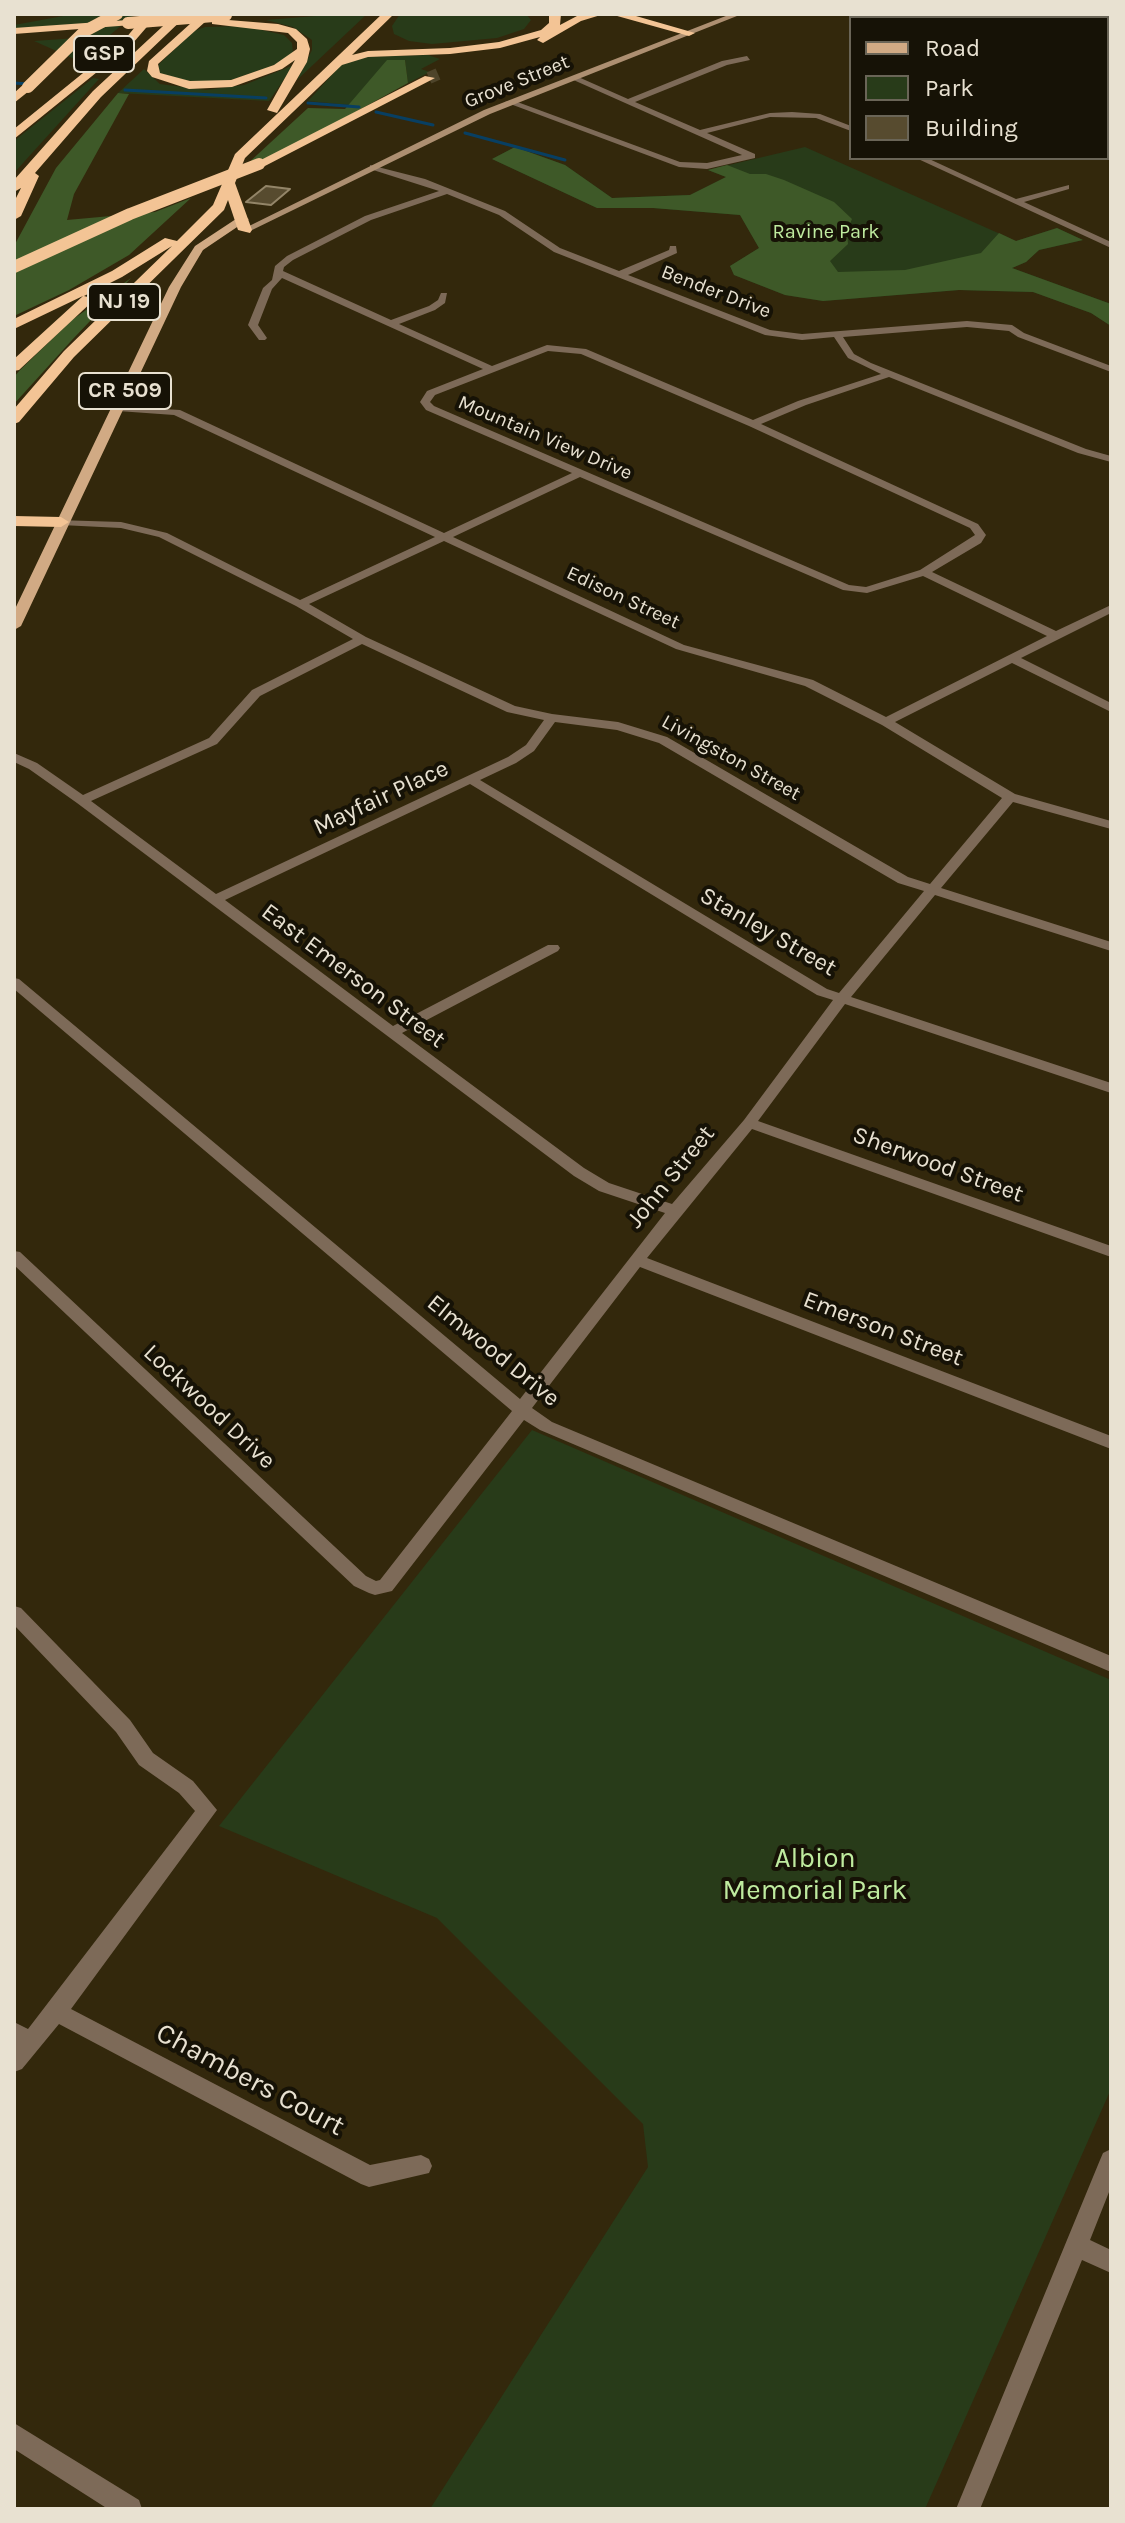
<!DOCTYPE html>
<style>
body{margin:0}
#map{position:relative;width:1125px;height:2523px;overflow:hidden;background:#33280c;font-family:Karla,sans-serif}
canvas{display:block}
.frame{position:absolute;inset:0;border:16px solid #e8e1d1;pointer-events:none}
.legend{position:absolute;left:849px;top:16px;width:260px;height:144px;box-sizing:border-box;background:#161206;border:2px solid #6a6557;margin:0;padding:10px 14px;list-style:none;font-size:24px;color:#e8e1d1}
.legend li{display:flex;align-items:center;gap:16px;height:40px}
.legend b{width:40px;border:2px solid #6a6557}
</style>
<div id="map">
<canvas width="1125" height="2523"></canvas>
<div class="frame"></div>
<ul class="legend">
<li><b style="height:10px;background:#d1aa84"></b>Road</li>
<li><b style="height:22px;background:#283b19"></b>Park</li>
<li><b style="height:22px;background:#574b2f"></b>Building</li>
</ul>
</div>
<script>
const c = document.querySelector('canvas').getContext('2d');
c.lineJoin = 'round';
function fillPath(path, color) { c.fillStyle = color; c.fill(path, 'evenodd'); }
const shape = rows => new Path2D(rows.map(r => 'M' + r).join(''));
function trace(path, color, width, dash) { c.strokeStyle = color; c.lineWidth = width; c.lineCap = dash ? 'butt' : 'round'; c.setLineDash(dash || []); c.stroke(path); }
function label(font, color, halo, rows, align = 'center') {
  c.font = font + ' Karla,sans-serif'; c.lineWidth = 8; c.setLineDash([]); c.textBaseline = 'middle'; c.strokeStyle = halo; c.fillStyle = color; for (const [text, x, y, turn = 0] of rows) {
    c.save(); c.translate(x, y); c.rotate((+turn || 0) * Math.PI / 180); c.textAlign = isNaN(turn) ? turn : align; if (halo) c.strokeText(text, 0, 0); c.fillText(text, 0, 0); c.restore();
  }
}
fillPath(shape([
 [74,14,135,14,79,61,34,41,90,37,88,23,14,29,14,25],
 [340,14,367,14,297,80,312,50,312,40,293,27,266,20],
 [400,14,526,14,531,20,524,29,497,38,432,44,409,41,394,34,392,26],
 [244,26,284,35,292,43,293,53,277,64,225,82,196,83,157,73,159,64,194,31,205,27],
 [428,55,440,59,421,69,430,72,408,83,405,60,349,105,308,101,342,64,361,57],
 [294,65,269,101,118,93,144,69,160,84,206,90,244,85],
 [93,78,99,79,14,173,14,141],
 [515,147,565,165,612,198,690,195,726,177,708,170,805,147,1016,241,1057,228,1083,240,1039,250,1026,262,1012,268,1111,304,1111,326,1091,313,1033,292,959,290,823,301,785,295,734,275,730,266,759,248,740,215,653,208,597,208,492,159],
 [532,1430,1111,1680,1111,2089,925,2509,430,2509,648,2167,643,2124,437,1918,219,1826]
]), '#283b19');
fillPath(shape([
 [387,60,405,60,408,83,279,154,245,166,308,108,345,109],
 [118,93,129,94,74,194,67,220,155,212,191,198,129,255,69,290,14,316,14,246,56,168],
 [515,147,565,165,612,198,690,195,726,177,708,170,727,165,750,174,766,174,784,180,834,202,852,219,847,231,848,244,830,261,838,272,905,270,981,253,999,233,1016,241,1057,228,1083,240,1039,250,1026,262,1012,268,1111,304,1111,326,1091,313,1033,292,959,290,823,301,785,295,734,275,730,266,759,248,740,215,653,208,597,208,492,159],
 [131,278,72,340,14,404,14,377,20,370,72,320]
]), '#3e5928');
trace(shape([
 [14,83,29,84],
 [125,90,266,98],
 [308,103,359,107],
 [376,112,433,125],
 [465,133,565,160]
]), '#083f62', 3);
const building = shape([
 [266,186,290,189,271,205,246,202,266,186]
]);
fillPath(building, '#574b2f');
trace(building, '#938568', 2);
trace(shape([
 [429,78,438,74]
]), '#4e442a', 12, [12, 6]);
fillPath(shape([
 [992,14,1003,14,1011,18,1000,18,992,14],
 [1107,51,1111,52,1111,56,1107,55,1107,51],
 [747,56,750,60,727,65,635,102,700,130,770,113,792,112,820,114,851,126,851,131,816,118,770,117,707,133,755,154,755,158,707,169,679,167,505,102,512,100,680,162,707,163,742,155,569,78,576,76,628,99,722,61,747,56],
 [916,158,927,158,1016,199,1069,185,1069,189,1024,202,1111,242,1111,248,916,158],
 [370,165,425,179,505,211,560,248,619,271,669,250,670,246,676,246,677,253,628,275,770,330,802,334,967,321,1012,325,1024,333,1111,366,1111,372,1018,337,1009,331,967,327,843,337,854,354,871,363,1086,449,1111,456,1111,462,1078,453,889,377,806,405,761,424,978,524,986,535,981,543,932,572,1056,631,1111,605,1111,613,1021,658,1111,703,1111,712,1012,663,895,722,1015,794,1111,821,1111,829,1013,802,941,888,1111,942,1111,951,935,895,851,997,1111,1083,1111,1093,845,1004,758,1121,1111,1246,1111,1257,752,1129,647,1258,1111,1436,1111,1449,640,1267,532,1408,552,1422,1111,1656,1111,1672,540,1430,524,1420,392,1591,375,1595,369,1593,354,1586,14,1265,14,1251,20,1252,366,1576,376,1581,380,1580,512,1411,14,989,14,978,19,979,520,1399,665,1213,599,1191,574,1176,77,803,29,769,14,762,14,753,37,763,83,795,209,738,252,690,353,639,296,606,159,537,121,528,61,525,56,522,57,520,121,522,167,533,300,600,435,537,174,415,118,411,114,410,114,406,180,410,444,533,572,473,426,410,420,402,427,391,483,369,282,278,272,289,258,325,267,338,265,340,259,340,248,325,263,288,272,280,275,266,287,256,365,216,439,191,370,169,370,165],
 [447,194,499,215,554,252,765,335,802,340,834,337,848,358,881,374,798,401,753,420,586,349,547,345,492,366,399,324,435,310,445,303,447,293,441,293,438,300,429,306,391,320,283,271,284,267,293,260,371,220,447,194],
 [548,351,581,354,749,426,970,528,975,535,920,570,866,587,849,585,434,406,430,402,435,395,548,351],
 [580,477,843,590,867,593,923,576,1047,636,886,717,813,680,684,645,453,537,580,477],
 [444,541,676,649,805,686,882,725,1002,798,930,884,908,877,667,737,618,722,552,714,515,706,366,637,309,604,444,541],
 [362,644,507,712,544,720,526,745,508,757,216,894,91,801,217,744,260,696,362,644],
 [555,722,617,730,659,743,898,883,924,891,839,993,827,989,480,780,516,763,534,751,555,722],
 [470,784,817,995,833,1000,744,1120,672,1204,609,1183,584,1168,402,1033,558,951,560,948,558,945,548,945,393,1026,225,900,470,784],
 [14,1606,21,1608,130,1720,153,1753,193,1781,217,1810,71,2009,370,2165,421,2155,429,2159,432,2166,429,2173,369,2187,361,2184,59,2024,22,2069,14,2072,14,2022,28,2029,195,1811,179,1793,139,1765,116,1732,14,1625,14,1606],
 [1111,2149,1111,2187,1090,2240,1111,2250,1111,2273,1082,2260,980,2509,956,2509,1100,2160,1103,2153,1111,2149],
 [14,2423,139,2500,142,2509,108,2509,14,2449,14,2423]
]), '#7d6a58');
fillPath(shape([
 [731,14,742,14,490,114,248,232,241,230,484,110,731,14]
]), '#ad8f71');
fillPath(shape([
 [239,217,249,219,203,250,181,287,21,626,14,630,14,611,169,287,195,246,239,217]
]), '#d1aa84');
fillPath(shape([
 [146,14,158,14,133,43,14,139,14,129,125,39,146,14],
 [176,14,188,14,101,97,35,173,39,176,21,216,14,220,14,202,21,188,14,192,14,180,93,91,176,14],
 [201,14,214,14,158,64,160,73,190,81,231,80,274,65,297,49,297,42,288,33,212,24,212,20,216,19,278,24,296,29,307,39,310,49,307,62,277,113,267,110,295,60,282,69,232,87,189,89,152,77,147,71,149,61,201,14],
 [382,14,394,14,352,55,368,51,450,48,499,42,541,30,549,23,549,14,561,14,560,25,577,16,604,14,581,21,543,43,537,40,540,37,500,48,450,54,368,57,342,65,245,158,235,183,252,230,250,233,238,230,228,200,224,210,74,357,19,422,14,424,14,409,64,351,172,246,122,277,84,296,95,299,19,370,14,371,14,359,83,296,14,329,14,319,112,271,165,238,177,241,213,205,235,154,382,14],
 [610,14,629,14,695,33,689,36,610,14],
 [128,20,134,23,132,25,14,34,14,28,128,20],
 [425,76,435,78,263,167,253,164,425,76],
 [24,84,34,87,14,103,14,93,24,84],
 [14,516,61,517,69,522,61,527,14,526,14,516]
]), '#f3c495');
trace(shape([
 [128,23,226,15],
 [28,87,85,31,117,14],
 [14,267,130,214,259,164]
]), '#f3c495', 12);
label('20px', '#e8e1d1', '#161206', [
 ["Grove Street",517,82,-22],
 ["Bender Drive",716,292,21],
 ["Mountain View Drive",545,438,23],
 ["Edison Street",623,598,25],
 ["Livingston Street",731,758,29]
]);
label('20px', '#bfeb9f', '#161206', [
 ["Ravine Park",826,232]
]);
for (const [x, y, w] of [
 [104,54,60],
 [124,302,72],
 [125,391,92]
]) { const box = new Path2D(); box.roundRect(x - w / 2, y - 18, w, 36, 6); c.fillStyle = '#161206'; c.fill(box); trace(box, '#e8e1d1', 2); }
label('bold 22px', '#e8e1d1', null, [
 ["GSP",104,54],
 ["NJ 19",124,302],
 ["CR 509",125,391]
]);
label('24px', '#e8e1d1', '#161206', [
 ["Mayfair Place",381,798,-25],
 ["Stanley Street",768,932,30],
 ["East Emerson Street",353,976,37],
 ["Sherwood Street",938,1165,20],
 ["John Street",671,1177,-51],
 ["Emerson Street",883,1329,21],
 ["Elmwood Drive",493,1351,39],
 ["Lockwood Drive",209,1407,43]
]);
label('28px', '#bfeb9f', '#161206', [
 ["Albion",815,1859],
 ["Memorial Park",815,1891]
]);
label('28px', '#e8e1d1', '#161206', [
 ["Chambers Court",250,2080,28]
]);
</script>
